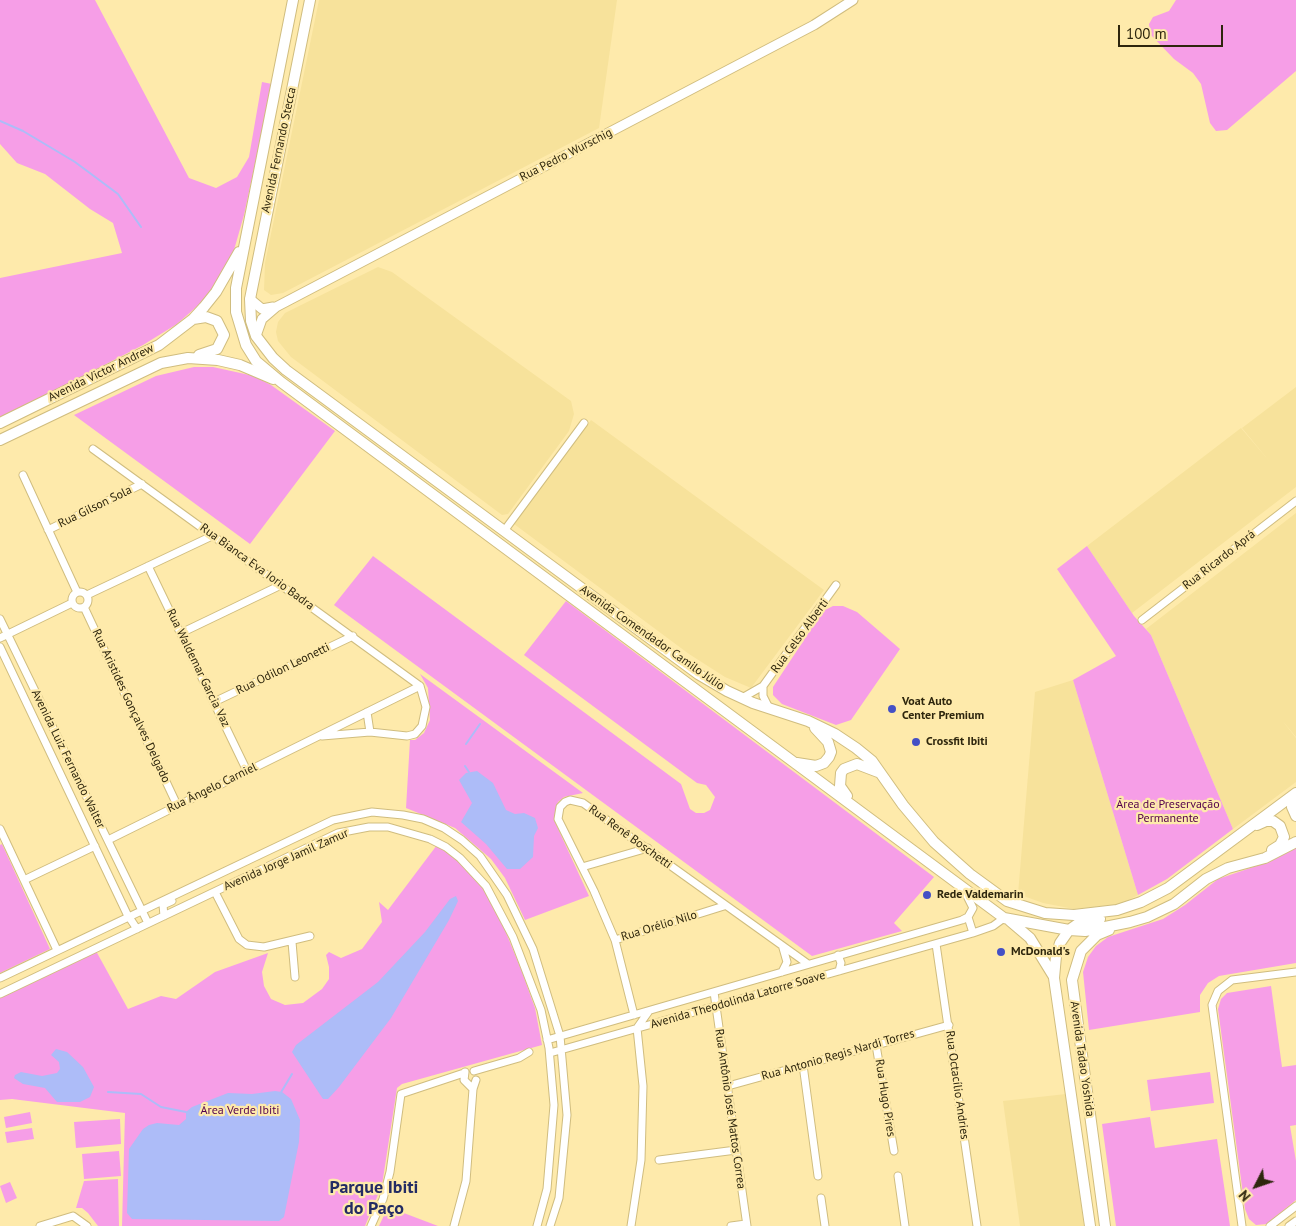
<!DOCTYPE html>
<meta charset="utf-8">
<style>
body{margin:0}
#map{position:relative;width:1296px;height:1226px;overflow:hidden;background:#feeaab;font-family:"PT Sans",sans-serif}
canvas{display:block}
.north{position:absolute;left:1231px;top:1161px;width:50px;height:50px;-webkit-text-stroke:4px #feeaab;paint-order:stroke;rotate:229deg;font-size:14px;font-weight:700;line-height:20px;text-align:center;color:#2e260d}
.north::after{content:'';display:block;margin:auto;width:18px;height:22px;background:#2e260d;clip-path:polygon(50% 0,100% 100%,50% 72%,0 100%)}
.scale{position:absolute;left:1118px;top:25px;width:105px;height:22px;box-sizing:border-box;border:2px solid #2e260d;border-top:0;padding-left:6px;font-size:15px;line-height:18px;white-space:nowrap;color:#2e260d;-webkit-text-stroke:4px #feeaab;paint-order:stroke}
</style>
<div id="map">
<canvas width="1296" height="1226"></canvas>
<div class="north">N</div>
<div class="scale">100 m</div>
</div>
<script>
const c = document.querySelector('canvas').getContext('2d');
c.lineJoin = 'round';
function fillPath(path, color) { c.fillStyle = color; c.fill(path, 'evenodd'); }
const shape = rows => new Path2D(rows.map(r => 'M' + r).join(''));
function trace(path, color, width, dash) { c.strokeStyle = color; c.lineWidth = width; c.lineCap = dash ? 'butt' : 'round'; c.setLineDash(dash || []); c.stroke(path); }
function label(font, color, halo, rows, align = 'center') {
  c.font = font + ' "PT Sans",sans-serif'; c.lineWidth = 4.5; c.setLineDash([]); c.textBaseline = 'middle'; c.strokeStyle = halo; c.fillStyle = color; for (const [text, x, y, turn = 0] of rows) {
    c.save(); c.translate(x, y); c.rotate((+turn || 0) * Math.PI / 180); c.textAlign = isNaN(turn) ? turn : align; if (halo) c.strokeText(text, 0, 0); c.fillText(text, 0, 0); c.restore();
  }
}
fillPath(shape([
 [319,0,617,0,599,128,283,293,271,295,264,290,265,263],
 [378,267,392,272,571,401,574,414,569,431,508,514,502,515,291,357,278,341,276,332,278,322,285,313],
 [1296,387,1296,487,1132,613,1087,546,1241,428,1270,462,1242,428],
 [591,420,824,590,751,688,725,677,689,654,514,524],
 [1296,513,1296,737,1281,719,1296,738,1296,782,1233,829,1151,635,1146,629],
 [1073,680,1138,895,1121,904,1074,909,1043,903,1018,894,1035,692],
 [1066,1094,1084,1226,1020,1226,1003,1101]
]), '#f7e29b');
fillPath(shape([
 [0,0,95,0,189,178,216,188,237,177,249,157,262,82,272,84,244,215,234,250,220,278,202,302,177,324,143,345,0,419,0,278,122,253,113,223,90,209,45,174,17,163,0,144],
 [1176,0,1296,0,1296,71,1227,130,1216,131,1210,123,1201,84,1193,73,1174,59,1150,34,1149,24,1153,17,1169,11],
 [194,367,213,367,254,376,271,385,335,431,250,544,74,415,156,376],
 [1087,546,1134,616,1151,635,1233,829,1167,879,1138,895,1073,680,1116,656,1057,569],
 [373,556,681,784,690,809,696,813,704,813,710,810,715,797,706,785,697,783,524,655,566,601,934,877,894,923,902,931,812,956,334,605],
 [833,606,843,606,857,612,900,649,851,720,836,725,782,704,773,695,773,687,823,611],
 [420,674,583,793,564,797,558,802,554,820,589,896,525,920,505,878,491,859,455,828,406,808,410,740,415,740,424,733,430,720,428,688],
 [2,844,50,949,0,973,0,845],
 [437,845,458,859,457,861,459,860,478,880,485,892,505,930,522,972,535,1008,542,1045,402,1084,397,1088,382,1185,365,1226,122,1226,125,1113,12,1099,0,1100,0,998,96,951,128,1009,161,996,176,999,215,972,268,953,262,972,264,986,271,999,285,1005,303,1003,322,989,329,979,329,967,326,955,329,952,341,958,362,949,382,922,379,902,388,910],
 [1296,848,1296,963,1219,976,1208,983,1200,995,1200,1012,1089,1030,1083,972,1088,957,1096,946,1108,937,1163,919,1185,905,1218,879,1271,861],
 [1271,986,1282,1067,1296,1065,1296,1125,1290,1126,1296,1161,1296,1200,1267,1224,1256,1225,1249,1219,1245,1209,1218,1009,1221,999,1227,993],
 [1210,1072,1214,1103,1151,1111,1147,1080],
 [30,1112,32,1123,6,1128,4,1117],
 [1150,1117,1155,1148,1217,1139,1230,1226,1116,1226,1102,1124],
 [120,1119,121,1144,76,1148,74,1122],
 [32,1128,34,1139,7,1143,5,1132],
 [119,1151,121,1176,84,1179,82,1154],
 [118,1179,119,1226,98,1226,88,1213,82,1208,76,1208,84,1181],
 [10,1182,17,1198,6,1203,0,1186],
 [388,1207,438,1226,379,1226]
]), '#f69ee7');
fillPath(shape([
 [477,771,493,783,506,810,515,814,524,813,535,818,538,828,534,836,533,857,520,869,507,869,486,844,461,822,472,803,459,780,466,773],
 [456,896,458,901,449,920,391,1018,339,1087,328,1099,323,1099,292,1052,296,1045,378,982,425,932,450,899],
 [56,1049,67,1052,83,1067,94,1087,90,1097,80,1102,57,1102,45,1088,23,1084,14,1078,15,1075,21,1072,42,1076,57,1073,60,1069,59,1062,51,1055],
 [275,1091,282,1092,291,1099,300,1120,299,1142,284,1217,279,1221,132,1219,127,1213,129,1149,143,1129,149,1125,157,1123,179,1125,186,1119,186,1112,192,1107,228,1093,252,1094]
]), '#adbcf8');
trace(shape([
 [0,121,23,131,75,162,118,194,141,227],
 [466,744,480,724],
 [465,766,469,772],
 [108,1092,141,1094,161,1107,186,1112],
 [280,1094,292,1074]
]), '#adbcf8', 2);
const minor = shape([
 [93,449,420,686],
 [23,475,77,592],
 [48,530,142,484],
 [504,531,584,423],
 [148,566,247,771],
 '72 600a8 8 0 1 1 16 0a8 8 0 1 1-16 0Z',
 [87,595,212,536],
 [84,607,177,805],
 [0,619,148,923],
 [1142,620,1296,501],
 [181,633,281,585],
 [0,638,72,603],
 [0,647,127,914,137,929],
 [763,686,763,696,769,708],
 [742,698,763,686,836,585],
 [214,702,353,636],
 [367,712,370,732],
 [322,736,370,732,407,736,415,734,422,726,426,707,420,686],
 [0,829,57,950],
 [108,840,420,686],
 [582,867,648,848],
 [24,880,95,846],
 [215,892,239,939,247,945,264,947,310,936],
 [164,916,163,905,172,901],
 [968,917,973,933],
 [615,940,724,906],
 [292,942,295,977],
 [936,944,977,1226],
 [838,955,841,963,839,971],
 [782,972,787,962,783,948],
 [0,978,333,820,372,812,403,815,423,819,444,828,462,840,480,856,507,895,533,949,560,1036,567,1115,559,1198,550,1226],
 [714,992,747,1226],
 [0,994,338,833,369,827,388,827,430,839,446,847,460,858,486,886,513,937,541,1010,549,1048,554,1105,547,1189,537,1226],
 [634,1015,615,940,594,891,558,819,560,807,565,802,570,800,583,803,808,964],
 [547,1040,962,920,968,917,973,908,966,894],
 [876,1045,894,1151],
 [550,1053,973,933,993,926,1004,918],
 [803,1065,818,1176],
 [474,1071,519,1058,529,1052],
 [465,1072,464,1080,473,1089],
 [728,1086,949,1025],
 [659,1160,736,1150],
 [898,1176,905,1226],
 [821,1198,825,1226],
 [40,1226,73,1216,87,1226],
 [371,1226,383,1199,390,1172,401,1094,464,1073],
 [454,1226,466,1181,473,1089,476,1080],
 [631,1226,641,1160,643,1086,637,1028,649,1011],
 [731,1226,746,1224],
 [1242,1226,1212,1005,1218,991,1232,980,1296,972],
 [1270,1226,1296,1206],
 [1289,1226,1296,1221]
]);
const tertiary = shape([
 [250,299,262,309,273,307],
 [256,336,262,319,276,307,814,25,853,0]
]);
const secondary = shape([
 [293,0,236,288,236,312,246,345,256,361,281,382,1004,918,1069,930,1085,931,1130,922,1147,917,1174,904,1206,879,1228,868,1265,858,1296,842],
 [310,0,250,299,251,321,256,336,273,358,286,370,698,674,727,691,753,703,808,721,835,734,856,748,872,761,903,805,934,842,970,874,1007,901,1045,913,1074,915,1117,910,1141,902,1168,888,1296,793],
 [193,319,206,317,217,321,224,335,217,349,199,355],
 [0,423,159,345,193,319,204,307,216,292,239,252],
 [0,440,161,363,188,358,218,360,240,365,273,379],
 [797,763,816,766,824,763,829,757,831,752,828,742,815,728],
 [847,796,840,786,841,773,844,769,857,764,878,772],
 [1296,797,1292,807,1296,816],
 [1257,825,1266,821,1273,821,1280,826,1284,837,1280,845,1272,850],
 [1010,921,1030,938,1054,977],
 [1090,1226,1054,978,1056,956,1060,943,1069,930,1079,923,1100,919],
 [1105,1226,1072,980,1081,951,1097,935,1109,930]
]);
trace(minor, '#d0bd7f', 9);
trace(tertiary, '#d0bd7f', 11);
trace(secondary, '#d0bd7f', 12);
trace(minor, '#fff', 7);
trace(tertiary, '#fff', 9);
trace(secondary, '#fff', 10);
for (const [x, y, r, color] of [
 [892,709,5,"#4450c5"],
 [916,742,5,"#4450c5"],
 [927,895,5,"#4450c5"],
 [1001,952,5,"#4450c5"]
]) { const dot = new Path2D(); dot.arc(x, y, r, 0, 2 * Math.PI); c.fillStyle = color; c.fill(dot); trace(dot, '#feeaab', 2); }
label('12px', '#2e260d', '#feeaab', [
 ["Avenida Fernando Stecca",279,150,-78],
 ["Rua Pedro Wurschig",566,155,-27],
 ["Avenida Victor Andrew",101,373,-26],
 ["Rua Gilson Sola",95,507,-26],
 ["Rua Ricardo Aprá",1219,560,-38],
 ["Rua Bianca Eva Iorio Badra",257,567,36],
 ["Rua Celso Alberti",800,636,-54],
 ["Avenida Comendador Camilo Júlio",652,638,35],
 ["Rua Waldemar Garcia Vaz",198,668,64],
 ["Rua Odilon Leonetti",283,669,-26],
 ["Rua Aristides Gonçalves Delgado",131,706,65],
 ["Avenida Luiz Fernando Walter",68,759,64],
 ["Rua Ângelo Carniel",212,788,-26],
 ["Rua Renê Boschetti",630,837,36],
 ["Avenida Jorge Jamil Zamur",286,860,-24],
 ["Rua Orélio Nilo",659,926,-17],
 ["Avenida Theodolinda Latorre Soave",738,1000,-16],
 ["Rua Antonio Regis Nardi Torres",838,1055,-16],
 ["Avenida Tadao Yoshida",1082,1059,82],
 ["Rua Octacílio Andries",957,1085,82],
 ["Rua Hugo Pires",885,1098,81],
 ["Rua Antônio José Mattos Correa",730,1109,82]
]);
label('bold 12px', '#2e260d', '#feeaab', [
 ["Voat Auto",902,702],
 ["Center Premium",902,716],
 ["Crossfit Ibiti",926,742],
 ["Rede Valdemarin",937,895],
 ["McDonald's",1011,952]
], 'left');
label('12px', '#53004c', '#feeaab', [
 ["Área de Preservação",1168,805],
 ["Permanente",1168,819],
 ["Área Verde Ibiti",240,1111]
]);
label('bold 18px', '#232b64', '#feeaab', [
 ["Parque Ibiti",374,1188],
 ["do Paço",374,1209]
]);
</script>
